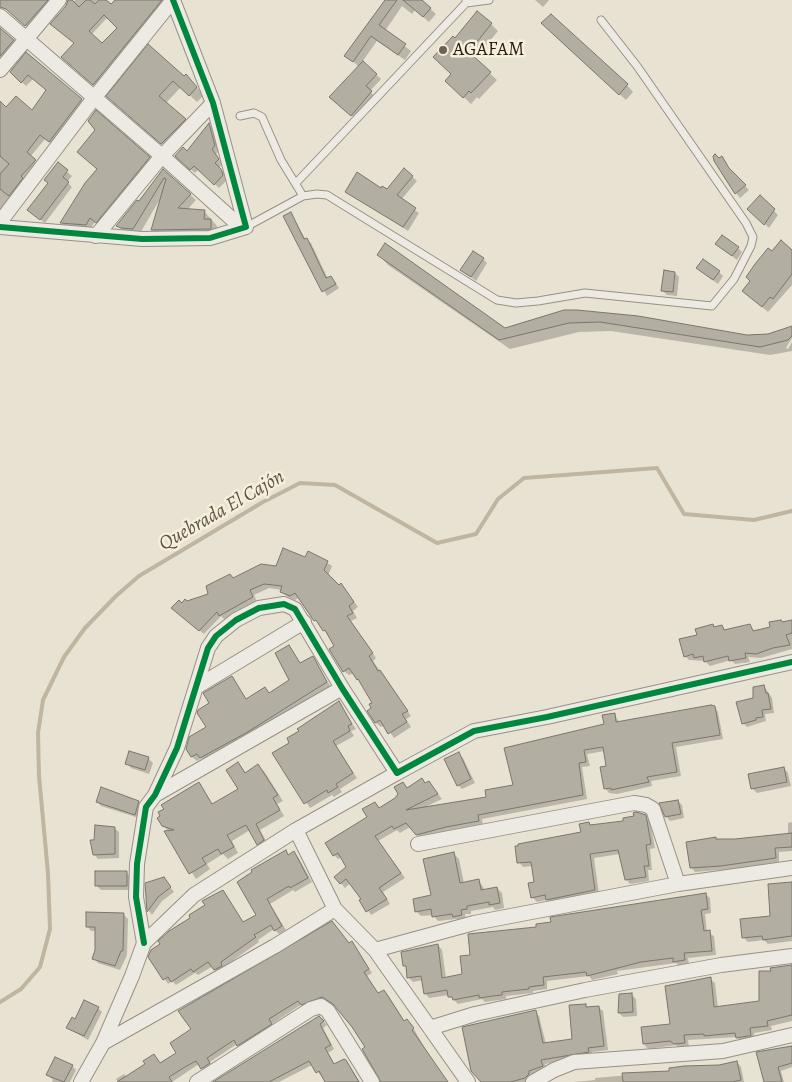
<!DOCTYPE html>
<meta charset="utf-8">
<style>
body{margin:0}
canvas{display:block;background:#e8e2d2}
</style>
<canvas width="792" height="1082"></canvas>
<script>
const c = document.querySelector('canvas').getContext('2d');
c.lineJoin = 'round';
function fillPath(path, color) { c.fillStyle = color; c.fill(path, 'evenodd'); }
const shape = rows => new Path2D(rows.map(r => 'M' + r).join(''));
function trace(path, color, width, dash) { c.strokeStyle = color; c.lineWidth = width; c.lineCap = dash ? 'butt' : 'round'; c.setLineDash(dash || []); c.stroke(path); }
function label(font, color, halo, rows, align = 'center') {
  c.font = font + ' Alegreya,serif'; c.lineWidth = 5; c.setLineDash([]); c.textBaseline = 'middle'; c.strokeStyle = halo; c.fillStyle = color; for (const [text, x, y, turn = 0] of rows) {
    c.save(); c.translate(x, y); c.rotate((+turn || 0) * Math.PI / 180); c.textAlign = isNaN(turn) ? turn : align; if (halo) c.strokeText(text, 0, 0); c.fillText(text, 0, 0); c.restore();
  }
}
fillPath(shape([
 [0,0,53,0,30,29,0,3],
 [75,0,104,0,111,6,117,0,169,0,97,87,66,60,75,44,52,24],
 [108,17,119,28,102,45,91,35],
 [386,0,421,0,436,14,429,22,415,10,412,14,402,6,385,31,411,51,405,60,377,41,362,62,381,79,370,91,375,97,356,119,335,101,359,67,346,55],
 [535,0,549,0,543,7],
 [491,24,498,31,475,59,497,80,479,99,477,97,471,104,447,81,453,74,455,40],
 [0,30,17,46,0,66],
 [549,30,627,85,633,92,626,100],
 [26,54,86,104,54,146,45,139,30,157,39,166,0,218,0,103,7,109,32,112,48,91,33,79,26,86,11,72],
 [184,78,193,83,204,95,197,102,181,87,166,103,192,127,170,150,108,96],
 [92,124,153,162,101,226,95,222,90,229,66,227,62,223,98,169,96,131],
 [209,125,213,129,219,151,216,154,222,164,219,168,225,174,227,180,219,188,199,169,195,173,176,156,187,153],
 [714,157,719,160,722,158,733,174,749,190,740,198,723,176],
 [58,164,72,176,67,182,72,187,45,223,33,214],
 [163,170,196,200,187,210,204,211,217,226,216,234,158,236,152,230,160,199,139,235,123,231,118,225,140,203],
 [404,170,417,181,401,200,419,213,408,231,346,191,387,191],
 [760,197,778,215,769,228,749,209],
 [291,214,306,240,311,243,328,279,331,277,339,288,327,296,285,217],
 [717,244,738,248,742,252,737,260],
 [792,252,792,285,768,312,749,296,772,253],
 [379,255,505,330,564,312,747,336,768,335,792,327,792,338,786,348,788,349,792,342,792,351,770,355,611,331,579,332,510,349,388,265],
 [483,259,487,263,476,281,462,270],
 [702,272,719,272,723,276,718,284],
 [675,273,679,277,677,296,667,295,662,290],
 [309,552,332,566,328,576,345,589,358,607,353,611,357,618,351,621,376,658,373,661,380,671,411,716,406,719,411,727,394,738,385,725,381,727,376,723,369,711,373,709,374,703,363,685,354,673,349,675,344,671,336,646,300,597,295,600,286,596,282,590,269,588,254,595,257,602,224,619,221,616,204,634,177,613,182,605,209,594,230,575,234,579,277,567,306,558],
 [792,621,792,649,761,658,748,657,750,662,735,664,731,660,710,666,705,661,689,660,685,656,698,636,713,625,716,628,722,626,726,631,750,625,755,632],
 [289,646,301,664,312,657,331,687,205,762,202,758,197,761,192,757,232,677,247,700,265,689,270,694,291,681],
 [764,686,772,698,774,713,765,714,766,721,747,727,743,723],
 [338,703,356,729,351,731,354,736,336,746,357,778,340,789,342,792,334,797,332,795,310,808,274,753,291,743,300,732],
 [714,707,718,712,723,739,676,747,681,776,651,781,652,786,617,794,609,793,605,788,607,767,605,751,587,754,590,766,582,767,587,799,482,819,483,825,450,830,421,839,410,827,400,833,397,830,378,841,405,878,383,892,390,904,371,915,350,883,345,888,336,877,348,868,342,857,338,859,334,855,369,818,375,803,380,809,396,799,403,783,408,789,429,782,433,787,442,799,423,808,488,798,514,786,605,725,614,714,619,722],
 [458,754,463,758,475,783,462,789,458,785],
 [148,758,153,763,149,774,131,768,127,763],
 [238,763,246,773,258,766,264,771,283,801,277,804,284,816,260,830,269,846,263,849,250,830,232,841,238,853,228,859,223,854,207,864,210,869,196,879,167,832,169,832,163,825,199,784,213,805,240,790],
 [784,768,788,773,791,786,757,793,752,788],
 [97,801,139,803,143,807,139,818,101,806],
 [678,801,682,805,684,818,670,821,666,816],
 [645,816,650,821,655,848,650,849,652,870,648,870,649,881,630,884,626,879,620,854,594,858,599,894,551,904,547,900,537,902,532,897,535,883,533,866,523,867,519,862,582,833,589,823,592,826,625,822],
 [792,822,792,851,779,852,779,862,744,868,695,872,691,867,716,839,718,841,788,835,788,823],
 [114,828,119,832,119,858,98,859,94,854],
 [285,852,289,856,293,853,298,857,312,882,295,892,293,890,270,904,286,930,279,934,274,929,258,940,259,942,225,966,225,969,219,974,213,966,198,975,195,973,176,985,172,981,168,984,150,957,244,923,257,915],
 [454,854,459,859,464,883,479,881,485,890,497,888,502,893,504,908,495,910,493,907,471,911,471,914,465,914,466,920,459,921,456,919,438,921,433,915,421,916,416,911,432,896],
 [126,872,131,877,131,890,101,890,96,885],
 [167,883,174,892,162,901,152,915,149,911,147,897],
 [792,883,792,941,768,944,764,940,748,942,743,937,771,918],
 [705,894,710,898,711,913,705,914,707,932,714,936,716,955,688,958,689,964,679,966,676,963,617,971,618,974,592,980,589,976,547,981,547,989,533,991,533,993,506,996,506,999,485,1002,482,999,458,1004,449,995,429,998,425,993,423,980,413,982,408,977,403,953,438,945,442,950,446,978,463,975,471,956,537,928],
 [123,914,128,919,127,955,120,970,98,963,94,958,97,950,96,931,91,931,87,926],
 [350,944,355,946,372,973,367,976,375,990,379,994,384,991,388,995,405,1022,411,1024,430,1057,448,1082,390,1082,353,1027,337,1007,327,1001,306,1008,302,1004,272,1024,274,1028,242,1049,237,1044,210,1062,213,1067,206,1072,199,1064,172,1082,153,1082,161,1064],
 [792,966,792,1021,771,1026,772,1030,754,1033,755,1040,742,1042,737,1037,688,1040,689,1048,680,1049,676,1045,648,1049,644,1044,672,1025,710,979,715,983,718,1008,760,1003,772,972],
 [631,994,636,999,637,1016,623,1017,619,1013],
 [585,1005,588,1008,598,1007,603,1011,608,1050,592,1052,592,1056,545,1064,546,1070,530,1082,483,1082,535,1012,539,1016,546,1044,574,1040],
 [98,1008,102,1012,88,1040,68,1028],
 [319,1017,327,1025,323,1028,334,1049,328,1053,335,1065,346,1061,360,1082,326,1082,312,1065,279,1082,216,1082],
 [792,1047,792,1067,781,1071,784,1082,766,1082],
 [737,1062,741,1067,744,1082,574,1082,595,1080,595,1078,719,1067],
 [72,1066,76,1070,70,1082,52,1082,53,1080,48,1075],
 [124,1074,128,1078,131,1082,118,1082,116,1079]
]), '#0003');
trace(shape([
 [0,1002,21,989,40,967,50,929,48,873,39,776,38,733,43,700,64,657,85,628,116,596,139,576,263,502,300,483,335,485,437,543,476,534,498,499,524,478,657,468,684,514,754,520,792,511]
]), '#bfb5a0', 4);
const building = shape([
 [0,0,48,0,25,26,6,9,0,7,0,0],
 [68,0,72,0,79,7,86,0,90,0,95,4,99,0,106,0,111,4,115,0,162,0,93,85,61,57,74,43,50,24,66,6,68,0],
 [104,15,117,28,102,43,89,31,104,15],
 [385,0,397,0,379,25,406,44,398,55,371,36,353,62,344,56,385,0],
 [403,0,422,0,431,8,423,17,403,0],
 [477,11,492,23,469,52,491,72,471,93,469,91,463,98,445,81,451,74,433,57,453,36,455,38,477,11],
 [551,14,628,84,619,95,541,23,551,14],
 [0,28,14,40,0,56,0,28],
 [148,44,184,76,186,74,197,87,189,96,173,81,159,96,186,119,161,144,106,96,148,44],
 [26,52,82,99,49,142,40,135,27,152,36,160,21,176,23,178,9,196,0,189,0,174,9,164,0,156,0,101,6,107,16,96,32,110,46,90,28,75,21,83,10,72,26,52],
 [363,61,377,74,366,86,372,91,351,116,329,97,363,61],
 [96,110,150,157,96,223,90,218,86,225,60,223,85,183,97,169,77,152,95,130,88,121,96,110],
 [209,123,215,146,212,149,219,159,215,163,221,169,223,175,214,185,194,166,190,170,175,156,183,147,187,151,209,123],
 [715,154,719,158,722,156,729,168,746,185,735,194,714,161,713,156,715,154],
 [58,162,68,170,63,177,69,182,40,220,27,210,48,183,44,180,58,162],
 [404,168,413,176,397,195,416,208,403,227,345,192,357,172,381,188,382,186,387,189,404,168],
 [163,169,191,194,178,208,205,210,204,219,211,219,211,229,151,230,166,179,164,178,133,229,121,228,116,226,137,200,139,201,163,169],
 [760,195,775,209,764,225,747,209,760,195],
 [291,212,304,239,307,238,326,278,331,276,336,284,322,292,283,216,291,212],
 [722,235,739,247,732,256,715,244,722,235],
 [781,240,792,250,792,274,773,299,770,297,762,307,742,291,750,281,746,277,755,264,768,248,772,251,781,240],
 [385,243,505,328,564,310,577,310,638,316,747,335,768,334,792,326,792,336,788,340,760,347,600,322,569,323,499,340,377,255,385,243],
 [473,251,484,258,471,277,460,270,473,251],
 [703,259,720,271,713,280,696,268,703,259],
 [664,270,675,272,673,292,661,291,664,270],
 [283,548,305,557,308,551,328,561,324,570,339,585,341,583,354,602,349,606,353,613,347,616,373,653,369,656,378,671,380,670,408,711,402,714,407,722,388,734,380,720,375,723,367,711,371,708,369,704,372,703,358,679,357,680,349,668,343,672,329,649,334,646,325,630,323,631,316,620,314,621,295,593,290,596,280,592,282,586,264,584,250,590,253,597,235,607,219,616,217,612,199,631,171,608,179,600,182,603,185,599,187,601,208,594,206,586,230,574,233,578,261,564,276,566,283,548],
 [781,620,782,622,792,620,792,633,786,635,790,645,773,648,756,654,745,653,746,658,729,661,728,656,704,662,703,656,694,658,693,654,684,657,679,639,697,635,695,629,713,624,714,627,722,625,724,630,750,624,753,631,770,627,769,622,781,620],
 [289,645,300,663,313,656,327,682,246,733,200,758,197,754,191,757,186,749,189,737,206,727,197,713,198,710,209,703,203,693,232,676,246,699,265,687,269,693,289,680,275,653,289,645],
 [764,685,766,693,768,693,771,709,762,710,763,717,756,718,756,720,742,724,736,702,753,698,753,687,764,685],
 [339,701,352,724,348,726,350,731,333,741,353,773,336,784,338,787,328,793,327,790,304,804,272,753,289,743,287,738,299,731,297,729,339,701],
 [711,705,715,706,720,735,672,743,677,772,647,777,649,782,611,790,611,788,604,789,600,767,606,766,603,747,584,750,586,762,579,763,583,795,478,815,479,821,446,827,416,835,406,823,394,829,392,826,375,836,401,873,379,888,387,899,366,912,359,900,361,899,346,879,340,884,334,877,346,867,338,853,333,856,325,843,367,817,362,809,375,802,379,808,395,798,398,794,394,787,403,782,407,788,422,778,425,783,429,781,438,794,406,810,486,797,485,790,513,785,504,748,604,724,602,715,615,713,616,722,711,705],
 [129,751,149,757,145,770,125,764,129,751],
 [459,752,471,779,457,786,444,759,459,752],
 [238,762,245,773,258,764,278,795,273,798,280,810,256,824,264,840,257,845,246,825,227,835,234,847,221,854,218,849,202,858,206,864,189,874,164,831,174,830,162,826,157,818,160,816,158,812,164,809,161,805,199,782,212,804,238,789,226,770,238,762],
 [784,767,787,782,751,789,748,774,784,767],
 [101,787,139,801,135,815,96,802,101,787],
 [678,800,681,814,665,817,659,803,678,800],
 [636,812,646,815,651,844,646,845,649,866,644,866,646,877,625,880,618,850,590,854,595,890,546,900,545,895,531,898,528,883,534,882,531,862,517,863,515,846,518,846,518,844,581,832,579,824,589,822,590,825,623,821,623,818,634,816,633,813,636,812],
 [95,825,115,827,115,854,93,855,90,840,94,840,95,825],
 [792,833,792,847,775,848,776,858,721,866,690,868,686,842,716,837,716,839,735,839,792,833],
 [286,850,288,855,294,851,308,878,290,888,289,886,267,899,282,926,274,931,271,925,254,935,256,937,221,962,222,966,214,970,208,962,193,972,191,969,171,982,168,977,163,980,148,957,151,950,160,944,158,941,169,931,190,918,189,915,205,905,202,901,223,890,243,922,256,915,237,882,252,872,251,870,286,850],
 [454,852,460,883,479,879,481,890,497,887,500,903,489,905,489,902,467,906,467,909,461,910,462,915,453,917,452,914,432,917,431,909,415,912,413,899,431,895,423,859,454,852],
 [95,871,127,871,127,886,95,886,95,871],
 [164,877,171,887,158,897,147,912,145,883,164,877],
 [792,882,792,936,763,940,762,936,742,938,740,919,770,916,768,884,792,882],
 [706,893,708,909,701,910,704,931,710,930,712,951,684,953,685,960,673,962,673,958,641,962,587,976,586,972,543,977,544,985,529,987,529,989,502,992,502,995,493,996,479,998,479,995,453,1000,452,997,448,997,447,990,424,994,421,976,407,978,406,966,403,966,401,952,438,944,442,978,462,974,460,956,470,955,468,934,536,927,536,924,551,922,550,917,706,893],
 [86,912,124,913,123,951,121,951,115,966,92,959,95,950,95,927,86,927,86,912],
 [332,921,349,943,352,941,369,969,364,972,378,993,384,990,404,1021,407,1019,414,1028,412,1030,448,1082,381,1082,362,1049,365,1047,352,1027,333,1004,322,997,301,1005,298,1001,269,1019,272,1024,237,1046,234,1040,207,1058,210,1063,201,1069,196,1061,185,1067,169,1077,172,1082,117,1082,145,1064,143,1061,154,1054,160,1063,176,1053,170,1043,191,1029,178,1011,332,921],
 [792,965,792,1015,767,1021,768,1026,750,1028,751,1036,748,1036,736,1038,735,1033,704,1036,704,1034,684,1035,685,1043,674,1044,670,1041,643,1044,641,1027,670,1024,665,986,711,977,714,1007,759,1001,759,971,771,971,770,968,792,965],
 [632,993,633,1012,618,1013,619,994,632,993],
 [84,1000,99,1007,84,1036,66,1028,72,1017,75,1019,84,1000],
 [586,1004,586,1007,599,1006,604,1046,588,1048,589,1052,541,1060,543,1066,529,1071,529,1074,525,1078,511,1082,481,1082,471,1071,462,1027,536,1010,543,1043,572,1039,569,1005,586,1004],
 [319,1016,324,1021,320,1024,323,1030,331,1045,325,1048,334,1064,344,1059,346,1060,359,1082,325,1082,319,1071,316,1073,309,1061,269,1082,213,1082,319,1016],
 [792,1046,792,1063,778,1067,782,1082,764,1082,756,1052,792,1046],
 [55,1057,73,1065,64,1082,46,1075,55,1057],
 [737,1061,741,1080,732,1082,623,1082,622,1073,669,1071,669,1068,684,1066,719,1065,737,1061]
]);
fillPath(building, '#b3aea2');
trace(building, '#7b766c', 1);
const lane = shape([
 [466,3,489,0],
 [240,116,254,113,262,117,281,160,303,196],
 [296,183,466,3,466,0],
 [246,227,303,196,317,194,327,195,497,300,516,303,538,301,585,293,712,306,734,279,751,246,753,237,746,223,637,66,601,20]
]);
const street = shape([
 [0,16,162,156,242,228],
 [0,70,59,0],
 [0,222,94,98,173,0],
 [0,227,142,239,210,238,246,227,213,103,173,0],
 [96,236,162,156,213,103],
 [198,686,304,622],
 [155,795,342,688],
 [296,830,335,909,375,950,468,1082],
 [418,844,634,803,646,805,653,809,678,884],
 [144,943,136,897,137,864,146,807,155,795,177,748,208,648,216,636,236,620,259,608,284,604,295,609,342,688,397,773,474,731,547,717,792,662],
 [375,950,474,923,678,884,792,868],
 [430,1028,475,1014,585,990,721,965,792,956],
 [103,1043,275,946,335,909],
 [81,1082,103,1043,132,976,144,943,194,895,296,830,397,773],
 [197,1082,311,1009,321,1006,328,1011,372,1082],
 [533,1082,554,1070,574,1062,723,1051,792,1035]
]);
trace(lane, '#969186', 9);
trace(street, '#969186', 16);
trace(lane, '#eceae2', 7);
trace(street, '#eceae2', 14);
trace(shape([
 [0,227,142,239,210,238,246,227,213,103,173,0],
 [144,943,136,897,137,864,146,807,155,795,177,748,208,648,216,636,236,620,259,608,284,604,295,609,342,688,397,773,474,731,547,717,792,662]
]), '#00873e', 6);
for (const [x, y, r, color] of [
 [443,50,5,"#6e6253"]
]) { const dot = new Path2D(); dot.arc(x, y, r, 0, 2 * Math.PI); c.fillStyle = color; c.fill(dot); trace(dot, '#f5efdd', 2); }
label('19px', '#2c1d0e', '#f5efdd', [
 ["AGAFAM",453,50]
], 'left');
label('italic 20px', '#605240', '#f5efdd', [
 ["Quebrada El Cajón",222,511,-30]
]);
</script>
